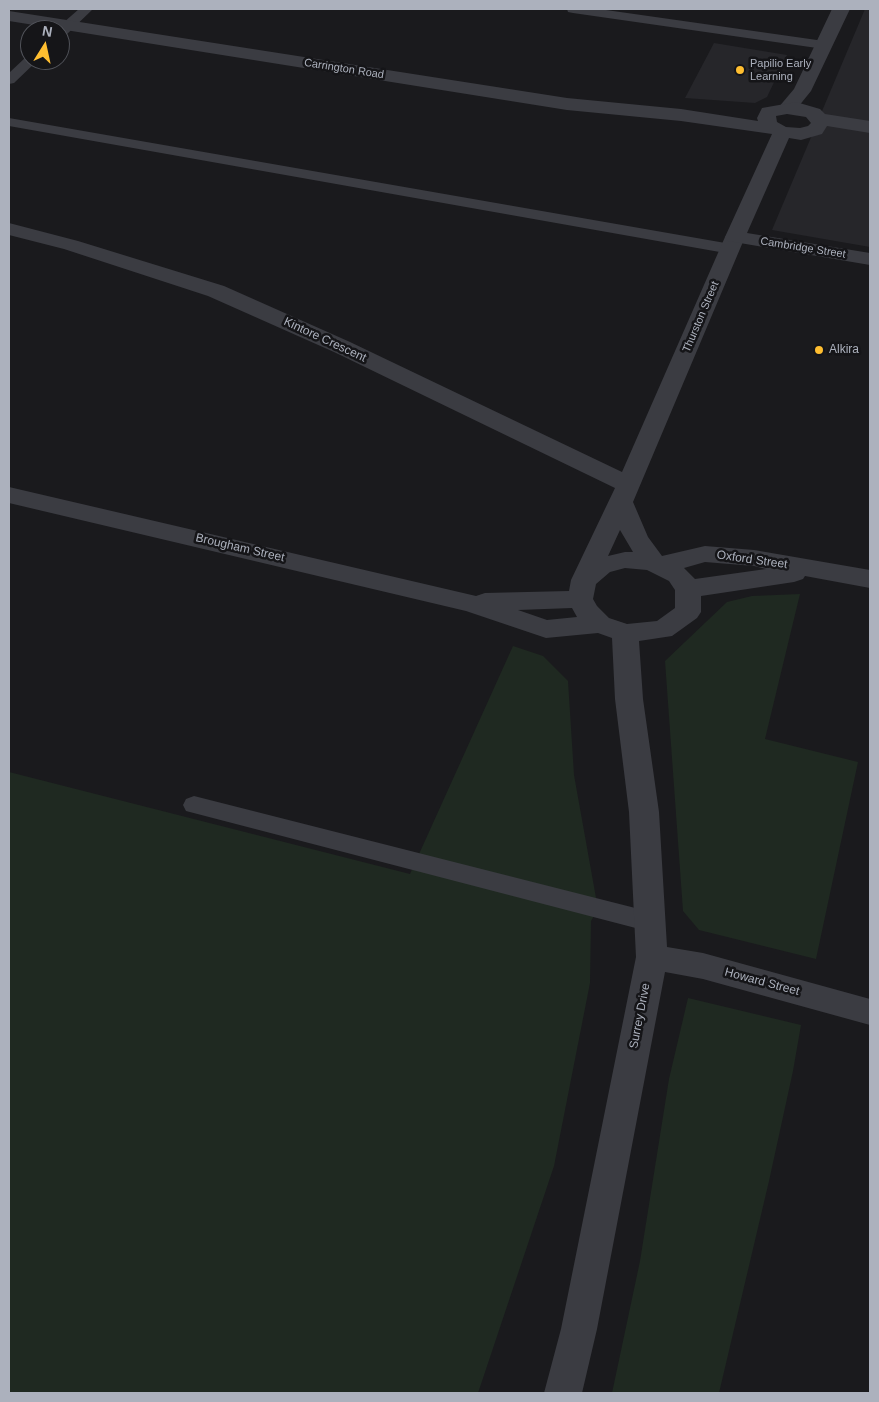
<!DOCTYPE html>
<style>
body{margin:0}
#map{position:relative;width:879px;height:1402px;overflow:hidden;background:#1a1a1d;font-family:Arial,sans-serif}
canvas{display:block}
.frame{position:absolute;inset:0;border:10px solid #acb1bd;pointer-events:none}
.north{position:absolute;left:20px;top:20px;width:50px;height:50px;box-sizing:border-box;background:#151518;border:1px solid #51535a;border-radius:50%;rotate:10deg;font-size:14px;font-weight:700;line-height:20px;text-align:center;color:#acb1bd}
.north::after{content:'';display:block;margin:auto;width:18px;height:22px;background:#ffbe30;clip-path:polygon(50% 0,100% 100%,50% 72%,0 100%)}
</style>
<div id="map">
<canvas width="879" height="1402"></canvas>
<div class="frame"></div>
<div class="north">N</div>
</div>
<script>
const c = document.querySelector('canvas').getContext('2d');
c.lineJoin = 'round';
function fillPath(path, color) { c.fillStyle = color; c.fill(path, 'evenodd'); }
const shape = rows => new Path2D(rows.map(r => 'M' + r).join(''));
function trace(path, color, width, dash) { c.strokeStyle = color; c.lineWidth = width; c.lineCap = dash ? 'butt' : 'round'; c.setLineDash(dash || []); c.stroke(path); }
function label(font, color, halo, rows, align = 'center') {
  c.font = font + ' Arial,sans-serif'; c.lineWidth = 5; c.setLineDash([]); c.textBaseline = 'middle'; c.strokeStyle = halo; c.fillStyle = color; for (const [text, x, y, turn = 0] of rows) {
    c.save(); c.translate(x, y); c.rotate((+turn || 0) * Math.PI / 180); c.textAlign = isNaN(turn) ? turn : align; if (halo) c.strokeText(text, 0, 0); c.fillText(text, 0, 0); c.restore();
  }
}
fillPath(shape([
 [865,9,870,9,870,247,772,230],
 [714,43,787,55,767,97,755,103,685,98]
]), '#26262a');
fillPath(shape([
 [800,594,765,739,858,762,816,959,699,930,683,911,665,661,727,602,752,596],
 [513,646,543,656,568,681,574,775,598,909,591,921,590,983,554,1166,478,1393,9,1393,9,772,410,874],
 [688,998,801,1025,793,1071,769,1181,719,1393,612,1393,640,1261,669,1079]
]), '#1f2921');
fillPath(shape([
 [79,9,93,9,65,36,60,37,60,30,55,30,79,9],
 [567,9,599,9,824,41,831,45,824,49,573,13,568,12,567,9],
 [30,56,30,60,38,60,14,83,9,84,9,73,26,57,30,56],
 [9,118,731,244,737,246,739,249,737,252,731,254,9,126,9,118],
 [194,796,651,912,659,915,663,922,659,929,651,932,186,811,183,805,186,799,194,796]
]), '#3b3c42');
fillPath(shape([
 [832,9,850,9,811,91,794,112,787,114,780,112,778,108,794,89,832,9],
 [9,223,78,241,224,286,350,342,622,472,725,237,728,233,735,231,742,233,745,237,633,502,648,537,662,556,705,546,754,550,870,570,870,588,805,576,803,579,794,582,701,596,701,612,697,618,672,636,639,641,643,699,659,812,667,947,703,953,870,999,870,1025,703,979,665,972,597,1329,582,1393,544,1393,561,1329,636,957,629,812,615,699,612,638,598,633,546,638,466,611,9,503,9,487,476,596,485,593,569,591,571,580,615,488,334,352,208,296,64,249,9,235,9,223],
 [620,530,633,552,625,552,608,556,620,530],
 [705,562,754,566,766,569,695,579,684,568,705,562],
 [625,568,647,570,669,581,675,590,675,608,657,621,627,624,609,618,597,606,593,599,596,584,610,572,625,568],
 [572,608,577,617,547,620,518,610,572,608]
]), '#3b3c42');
fillPath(shape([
 [9,11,567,98,681,109,758,121,757,118,762,108,796,102,820,109,825,114,870,121,870,133,827,126,822,134,801,140,789,138,747,233,870,253,870,265,728,241,725,237,772,134,681,121,567,110,9,21,9,11],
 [787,114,806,117,811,123,808,126,800,128,786,127,777,122,776,116,787,114]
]), '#3b3c42');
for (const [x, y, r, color] of [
 [740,70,5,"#ffbe30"],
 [819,350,5,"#ffbe30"]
]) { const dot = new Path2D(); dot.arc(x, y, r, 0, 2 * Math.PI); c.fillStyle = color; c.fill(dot); trace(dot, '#151518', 2); }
label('11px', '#acb1bd', '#151518', [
 ["Papilio Early",750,64],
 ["Learning",750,77]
], 'left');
label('11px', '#acb1bd', '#151518', [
 ["Carrington Road",344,69,9],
 ["Cambridge Street",803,248,9],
 ["Thurston Street",701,317,-67]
]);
label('12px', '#acb1bd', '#151518', [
 ["Kintore Crescent",325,340,25],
 ["Brougham Street",240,548,13],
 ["Oxford Street",752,560,8],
 ["Howard Street",762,982,15],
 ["Surrey Drive",640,1016,-79]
]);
label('12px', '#acb1bd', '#151518', [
 ["Alkira",829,350]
], 'left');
</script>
